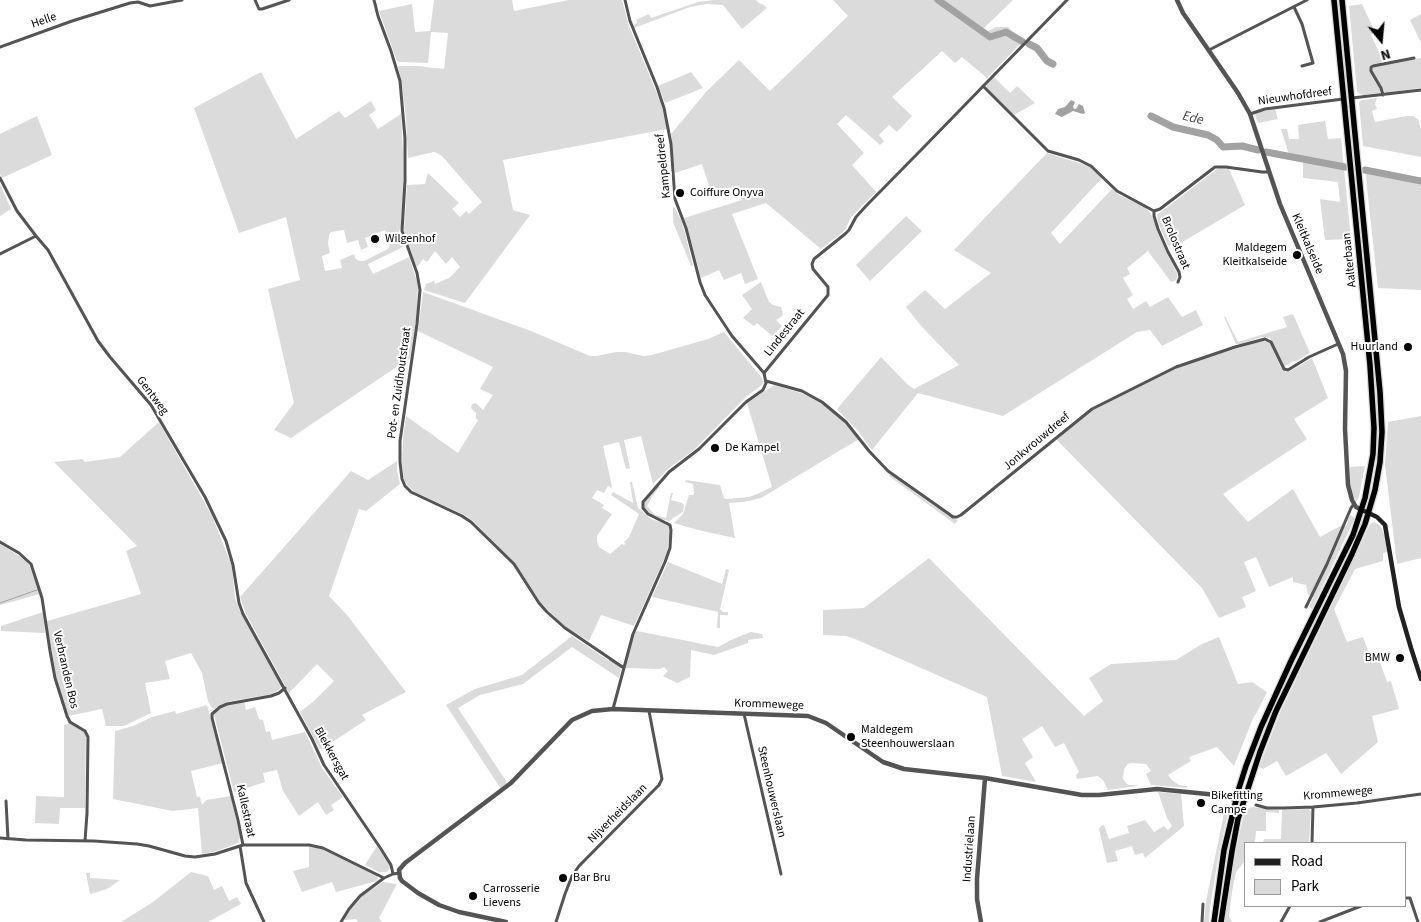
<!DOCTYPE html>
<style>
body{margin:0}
#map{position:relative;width:1421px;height:922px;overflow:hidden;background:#fff;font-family:"Source Sans 3",sans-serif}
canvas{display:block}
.legend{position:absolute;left:1244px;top:842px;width:162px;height:65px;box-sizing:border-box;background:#fff;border:1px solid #999;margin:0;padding:6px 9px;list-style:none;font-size:15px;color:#000}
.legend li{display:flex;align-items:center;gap:10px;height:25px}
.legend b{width:25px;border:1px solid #999}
.north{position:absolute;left:1356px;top:15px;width:50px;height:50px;-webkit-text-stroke:4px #fff;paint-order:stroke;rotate:163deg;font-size:14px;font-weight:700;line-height:20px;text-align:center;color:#000}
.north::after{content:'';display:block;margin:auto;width:18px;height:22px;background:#000;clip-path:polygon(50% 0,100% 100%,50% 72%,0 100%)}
</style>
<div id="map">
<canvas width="1421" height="922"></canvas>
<ul class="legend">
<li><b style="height:6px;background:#212121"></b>Road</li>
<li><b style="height:14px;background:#dbdbdb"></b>Park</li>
</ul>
<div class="north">N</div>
</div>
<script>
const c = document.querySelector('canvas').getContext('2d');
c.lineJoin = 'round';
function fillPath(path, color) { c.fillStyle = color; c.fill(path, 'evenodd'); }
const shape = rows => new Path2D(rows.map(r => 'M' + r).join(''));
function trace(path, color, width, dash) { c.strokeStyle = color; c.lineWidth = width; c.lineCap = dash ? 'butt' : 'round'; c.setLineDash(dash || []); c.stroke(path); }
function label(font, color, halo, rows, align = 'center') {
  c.font = font + ' "Source Sans 3",sans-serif'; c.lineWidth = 4; c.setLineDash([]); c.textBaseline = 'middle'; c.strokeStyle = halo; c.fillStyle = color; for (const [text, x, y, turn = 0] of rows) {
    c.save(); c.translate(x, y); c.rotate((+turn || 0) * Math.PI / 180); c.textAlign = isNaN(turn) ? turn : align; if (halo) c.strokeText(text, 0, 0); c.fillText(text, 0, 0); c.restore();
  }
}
fillPath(shape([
 [434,0,512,0,514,11,569,0,622,0,629,26,661,103,667,129,503,160,513,210,530,215,465,303,424,290,426,284,434,281,435,284,449,278,460,267,452,257,446,264,435,251,427,262,423,259,418,266,416,266,404,232,407,185,425,184,428,173,459,203,452,209,460,217,466,211,469,214,482,202,442,156,437,153,434,152,408,158,406,118,402,85,398,66,417,66,444,69,448,33,431,32,428,63,400,62,397,61,379,11,412,4,415,32,430,31],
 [714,0,756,0,759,3,764,5,767,8,742,29,723,5,707,4,690,7,634,28,633,25,637,23,636,20,649,14,651,18,698,2],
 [833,0,1013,0,984,28,988,31,996,27,1008,27,1023,41,987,78,962,57,955,63,942,51,892,97,912,116,897,132,889,125,879,135,884,141,880,145,846,115,837,124,864,153,852,165,876,192,851,217,846,228,843,232,821,249,766,203,732,214,758,279,745,284,741,273,724,280,719,270,701,278,687,226,684,218,742,200,735,186,712,195,702,164,675,173,671,134,706,92,739,60,770,91,848,16],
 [1362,4,1375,32,1371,35,1384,63,1370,65,1369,67,1381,88,1380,93,1363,95,1358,93,1357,91,1349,6],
 [1421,14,1421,43,1410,20],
 [1421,58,1421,88,1385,93,1372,70,1373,66],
 [261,72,296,139,339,111,345,118,371,101,376,110,369,115,378,129,401,114,403,153,403,197,401,229,399,230,399,234,389,238,385,230,365,238,368,247,361,250,358,240,347,243,344,230,331,232,329,235,328,244,330,253,322,256,325,271,342,268,340,260,354,254,355,258,359,261,364,261,388,249,390,244,398,239,399,236,401,236,405,246,368,264,373,274,409,257,417,281,418,288,417,315,410,359,404,362,291,438,274,430,294,403,268,289,300,280,286,217,239,233,194,108],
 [691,72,703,88,665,103,658,86],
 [994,77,1010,93,1017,86,1035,103,1014,115,987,88,987,84],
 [1377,98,1375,104,1377,109,1372,111,1375,122,1406,116,1413,116,1418,119,1421,129,1421,157,1363,146,1359,102,1362,100],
 [1275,109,1278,119,1258,123,1254,113],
 [37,116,52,155,2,178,0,174,0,134],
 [1155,118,1175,127,1207,133,1219,140,1224,146,1243,144,1256,148,1257,151,1242,147,1222,149,1220,148,1217,141,1206,136,1174,130,1154,119],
 [1325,121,1328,139,1341,138,1351,239,1325,240,1320,199,1340,202,1338,182,1303,178,1303,159,1289,155,1281,129,1287,129,1289,139,1299,139,1298,125],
 [1047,153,1086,165,1091,167,1102,178,1051,233,1060,244,1112,189,1119,195,1145,207,1151,214,1167,254,1177,273,1177,278,1176,280,1171,282,1148,251,1127,268,1130,274,1123,278,1133,295,1127,299,1133,309,1146,301,1150,307,1168,297,1182,317,1196,310,1203,325,1162,346,1150,330,1137,332,1003,416,918,393,872,450,858,431,837,409,881,357,907,384,914,389,959,365,922,327,906,307,925,290,945,309,991,273,954,250],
 [1222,168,1229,169,1245,205,1179,244,1168,246,1158,222,1157,215,1217,169],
 [1365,169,1421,180,1421,290,1378,288],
 [0,184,11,209,0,216],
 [673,207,675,208,681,220,685,233,693,266,691,266,673,222],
 [906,216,922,231,870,281,856,265],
 [761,282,769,302,773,305,781,307,783,314,782,316,776,320,782,326,772,336,757,323,754,326,743,318,752,309,742,295],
 [423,292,531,331,590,356,596,356,616,352,625,352,644,356,652,355,708,339,724,332,762,378,763,382,762,385,746,397,694,450,669,468,653,484,641,436,624,440,630,468,626,469,619,442,603,446,612,486,611,488,608,486,604,493,597,490,592,498,604,505,602,508,612,514,597,536,597,542,599,547,610,554,622,544,624,545,625,544,624,542,629,537,639,514,611,495,613,492,633,503,630,482,632,482,638,508,651,519,667,524,669,525,670,529,667,553,634,626,601,615,589,641,573,632,561,623,541,603,516,565,473,521,466,516,415,492,408,486,404,480,402,463,403,438,406,416,458,453,478,420,476,419,476,413,471,408,472,404,476,403,483,410,493,395,480,389,493,367,418,331],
 [1293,314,1310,353,1295,362,1293,361,1284,367,1270,338,1262,337,1240,344,1236,344,1224,317,1225,316,1238,342,1287,327,1283,317],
 [1261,341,1267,341,1270,343,1281,368,1286,372,1289,372,1312,358,1328,398,1294,419,1307,439,1223,494,1248,522,1293,489,1320,537,1342,525,1346,526,1350,515,1355,518,1312,609,1309,607,1313,597,1308,594,1306,585,1293,582,1293,577,1269,587,1256,557,1244,562,1256,591,1242,597,1246,607,1219,618,1202,588,1056,439,1092,410,1168,371,1186,364],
 [774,385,801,393,816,399,839,417,850,428,859,439,761,498,744,502,729,503,735,538,698,530,674,523,683,514,689,495,693,495,694,493,693,484,685,482,686,480,720,485,724,498,726,499,749,497,757,494,772,487,747,403],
 [1421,416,1421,558,1397,564,1385,465,1388,422],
 [159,422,212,516,232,566,235,598,239,609,282,686,279,690,272,694,231,701,222,704,214,709,212,708,208,701,202,673,191,653,165,661,170,679,145,683,151,713,124,726,106,726,102,709,68,716,56,677,48,638,47,621,141,594,126,551,137,546,54,462,82,459,85,462,120,457],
 [397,461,397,471,400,484,366,511,359,509,329,596,347,615,406,692,362,715,366,720,320,750,300,712,314,701,334,681,317,664,289,693,246,614,240,597,351,471,368,480],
 [1365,466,1359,497,1356,501,1353,497,1350,488,1350,467],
 [890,474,930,503,953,518,958,520,955,524,889,476],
 [658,486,660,487,653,495,647,506,655,515,666,518,671,493,673,493,671,500,682,503,684,505,683,512,673,518,670,521,660,519,651,515,644,507,645,502],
 [1374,522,1380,525,1385,536,1387,552,1383,553,1383,561,1355,569,1334,609,1347,642,1363,637,1370,656,1377,654,1387,682,1391,681,1399,709,1372,716,1378,742,1341,774,1326,753,1286,776,1277,761,1263,769,1259,767,1280,713,1337,594,1370,524],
 [0,544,26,560,29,565,40,594,0,605],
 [929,558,1084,716,1103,701,1089,678,1111,664,1176,660,1202,644,1219,637,1238,684,1252,682,1267,692,1256,714,1254,716,1234,766,1217,747,1189,757,1191,761,1168,775,1172,780,1179,785,1187,786,1187,788,1151,785,1146,774,1151,771,1146,764,1131,763,1128,764,1124,769,1123,779,1127,784,1129,785,1137,785,1138,786,1108,790,1103,780,1098,776,1077,779,1076,775,1079,772,1064,743,1055,747,1042,726,1022,739,1033,757,1025,763,1036,782,1002,776,987,697,855,639,846,636,823,635,823,610,864,608],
 [668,562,722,584,726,569,729,570,720,609,723,612,728,612,728,615,720,615,720,628,717,628,718,612,652,597],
 [43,612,45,633,1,631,1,626],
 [637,631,718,647,733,639,751,632,762,634,763,638,748,640,748,643,714,655,691,650,690,677,677,683,663,676,668,671,664,667,660,669,625,668,635,632],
 [572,636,621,669,619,678,572,647,523,684,480,695,458,708,506,781,507,784,501,789,446,705,475,689,522,675],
 [244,701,246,710,255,707,259,719,263,720,266,732,270,731,272,740,305,732,322,768,343,797,331,805,334,810,326,815,318,802,299,816,283,791,277,770,263,773,265,782,234,792,214,715,218,710,228,705],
 [207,705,223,763,191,771,197,797,200,797,202,805,206,800,231,796,240,837,238,843,214,852,202,854,198,808,173,811,113,799,115,731,133,726,152,717,175,711,176,714],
 [68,721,84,732,86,734,85,808,60,808,59,824,35,823,36,796,64,797,64,725,68,724],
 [1158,792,1181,794,1184,826,1145,858,1143,853,1135,855,1132,846,1115,851,1118,861,1107,863,1099,829,1101,826,1104,825,1109,839,1129,833,1127,826,1145,820,1154,832,1164,826,1168,830,1172,826,1167,818],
 [1226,804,1230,805,1219,853,1210,908,1209,922,1204,922,1206,901],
 [1252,807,1279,810,1279,813,1266,812,1266,831,1256,831,1255,843,1245,843,1245,861,1236,872,1232,892,1229,916,1232,922,1224,922,1230,878,1238,840,1245,810],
 [1309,809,1311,812,1309,843,1263,843,1264,839,1281,839,1282,810],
 [377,846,391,867,387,872,379,872,365,865],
 [309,847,323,849,376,875,378,878,377,881,336,892,332,882,302,892,293,871,309,867],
 [191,872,208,876,214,890,222,886,229,901,237,897,241,904,208,922,121,922,153,902],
 [86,873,90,873,90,878,120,880,107,889,90,894],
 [383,882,397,884,379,918,382,922,358,922,356,919,344,920,350,910,362,896]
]), '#dbdbdb');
fillPath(shape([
 [1071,100,1075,102,1073,107,1074,109,1076,109,1079,104,1083,106,1085,113,1083,114,1073,111,1062,117,1055,114,1058,109,1065,107]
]), '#a2a2a2');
trace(shape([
 [0,603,37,590],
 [609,660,621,668]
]), '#a2a2a2', 1);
trace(shape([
 [938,0,990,37,1006,32,1023,42],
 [1029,44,1037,48,1047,61,1053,64],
 [1151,116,1173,127,1208,135,1217,140,1223,147,1242,146,1258,150],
 [1266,152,1345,167],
 [1365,170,1421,181]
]), '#a2a2a2', 7);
const trunk = shape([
 [1214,922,1224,850,1239,788,1246,766,1261,727,1291,661,1353,535,1365,498,1373,454,1374,428,1370,365,1334,0],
 [1221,922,1232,851,1238,819,1260,752,1276,711,1352,554,1365,524,1375,490,1380,462,1382,432,1380,392,1342,0]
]);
trace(trunk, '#dbdbdb', 8);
trace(shape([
 [255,0,259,9,262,9,289,0],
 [374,0,378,16,391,51,400,81,405,138,405,181,402,231,417,273,420,290,417,324,400,441,400,462,402,479,405,486,411,492,462,516,471,522,514,564,539,603,547,612,565,628,624,668],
 [1294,7,1302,24,1313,63,1302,66],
 [0,47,72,21,130,3,138,2,150,6,182,0],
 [1209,50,1307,0],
 [983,86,1048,151,1079,160,1091,166,1117,191,1154,211,1160,209,1215,167,1226,167,1262,172,1269,172],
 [1383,95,1381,88,1371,71,1371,67,1373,66,1414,58],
 [1352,98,1421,90],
 [1250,114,1265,109,1343,99],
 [0,178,17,211,36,236,48,250,98,341,110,357,151,405,205,497,226,541,233,565,239,603,243,614,312,739,324,765,381,849,391,865,393,874],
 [1154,211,1154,216,1158,229,1168,252,1179,272,1180,277,1178,282],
 [0,254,36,236],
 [764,373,828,295,828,287,813,269,812,264,814,259,845,234,849,230,856,217,866,206,923,148,1067,0],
 [766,381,802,391,822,402,846,422,869,451,888,471,949,514,953,517,957,517,961,515,1092,409,1176,367,1235,347,1265,339,1271,342,1284,369,1288,370,1309,357,1338,344],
 [0,542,19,553,31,564,42,598,50,651,55,678,67,716,70,722,85,731,88,737,87,813,85,841],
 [1306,607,1327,564,1351,508,1354,504],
 [613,709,633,634,665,562,670,548,671,530,670,525,648,514,643,508,643,502,669,472,699,449,746,402,763,390,766,383,764,373,732,336,705,295,700,282,686,228,675,199,671,144,664,108,657,87,630,21,625,0],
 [744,714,781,874],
 [6,801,8,839],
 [1256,805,1267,808,1284,808,1313,807,1357,803,1421,794],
 [0,838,26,840,94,841,137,844,149,846,185,856,195,857,215,854,243,845,309,845,323,848,384,878],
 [1312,843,1313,807],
 [243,845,238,820,212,718,212,714,220,707,227,704,271,696,279,693,285,688],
 [240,846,246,883,264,922],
 [1405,898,1410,898,1418,922],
 [341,922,349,909,360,896,384,878,393,874,399,873],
 [556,922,565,894,572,876,579,866,659,785,662,779,649,711],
 [1202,922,1203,904],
 [1281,922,1290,906],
 [1320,922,1361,906]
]), '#545454', 3);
trace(shape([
 [1177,0,1183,13,1238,93,1250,114,1280,204,1343,354,1346,371,1345,429,1348,485,1352,500,1356,507,1362,510],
 [506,922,459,912,439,905,418,893,402,881,400,878,399,870,405,863,511,783,572,720,592,711,613,709,808,716,826,723,883,762,904,769,985,778,1082,795,1099,795,1157,789,1217,795,1236,800],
 [981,922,977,899,977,879,985,778]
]), '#545454', 4.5);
trace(shape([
 [1362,510,1377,517,1385,525,1399,607,1411,648,1421,679]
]), '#212121', 4.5);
trace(trunk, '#000', 5.5);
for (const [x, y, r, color] of [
 [680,193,5,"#000"],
 [375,239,5,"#000"],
 [1297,255,5,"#000"],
 [1408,347,5,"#000"],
 [715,448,5,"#000"],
 [1400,658,5,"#000"],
 [851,737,5,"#000"],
 [1201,803,5,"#000"],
 [563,878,5,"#000"],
 [473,896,5,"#000"]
]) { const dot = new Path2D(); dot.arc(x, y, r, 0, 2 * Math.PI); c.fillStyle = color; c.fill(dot); trace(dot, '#fff', 2); }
label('12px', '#000', '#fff', [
 ["Helle",44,21,-19],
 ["Nieuwhofdreef",1295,97,-8],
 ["Kampeldreef",664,166,-96],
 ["Brolostraat",1175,243,67],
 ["Kleitkalseide",1307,244,67],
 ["Aalterbaan",1350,260,-96],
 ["Lindestraat",785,333,-51],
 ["Pot- en Zuidhoutstraat",400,383,-82],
 ["Gentweg",152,396,53],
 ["Jonkvrouwdreef",1037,442,-40],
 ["Verbranden Bos",65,670,77],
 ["Krommewege",769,705,2],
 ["Blekkersgat",331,754,61],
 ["Steenhouwerslaan",771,792,77],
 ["Krommewege",1338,794,-5],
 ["Kallestraat",245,811,78],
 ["Nijverheidslaan",618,814,-45],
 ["Industrielaan",970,849,-86]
]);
label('12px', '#000', '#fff', [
 ["Coiffure Onyva",690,193],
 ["Wilgenhof",385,239],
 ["Maldegem",1287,248,"right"],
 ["Kleitkalseide",1287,262,"right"],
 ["Huurland",1398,347,"right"],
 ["De Kampel",725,448],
 ["BMW",1390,658,"right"],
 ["Maldegem",861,730],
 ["Steenhouwerslaan",861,744],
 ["Bikefitting",1211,796],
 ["Campe",1211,810],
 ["Bar Bru",573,878],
 ["Carrosserie",483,889],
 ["Lievens",483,903]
], 'left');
label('italic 14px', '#434343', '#fff', [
 ["Ede",1193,119,13]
]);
</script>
